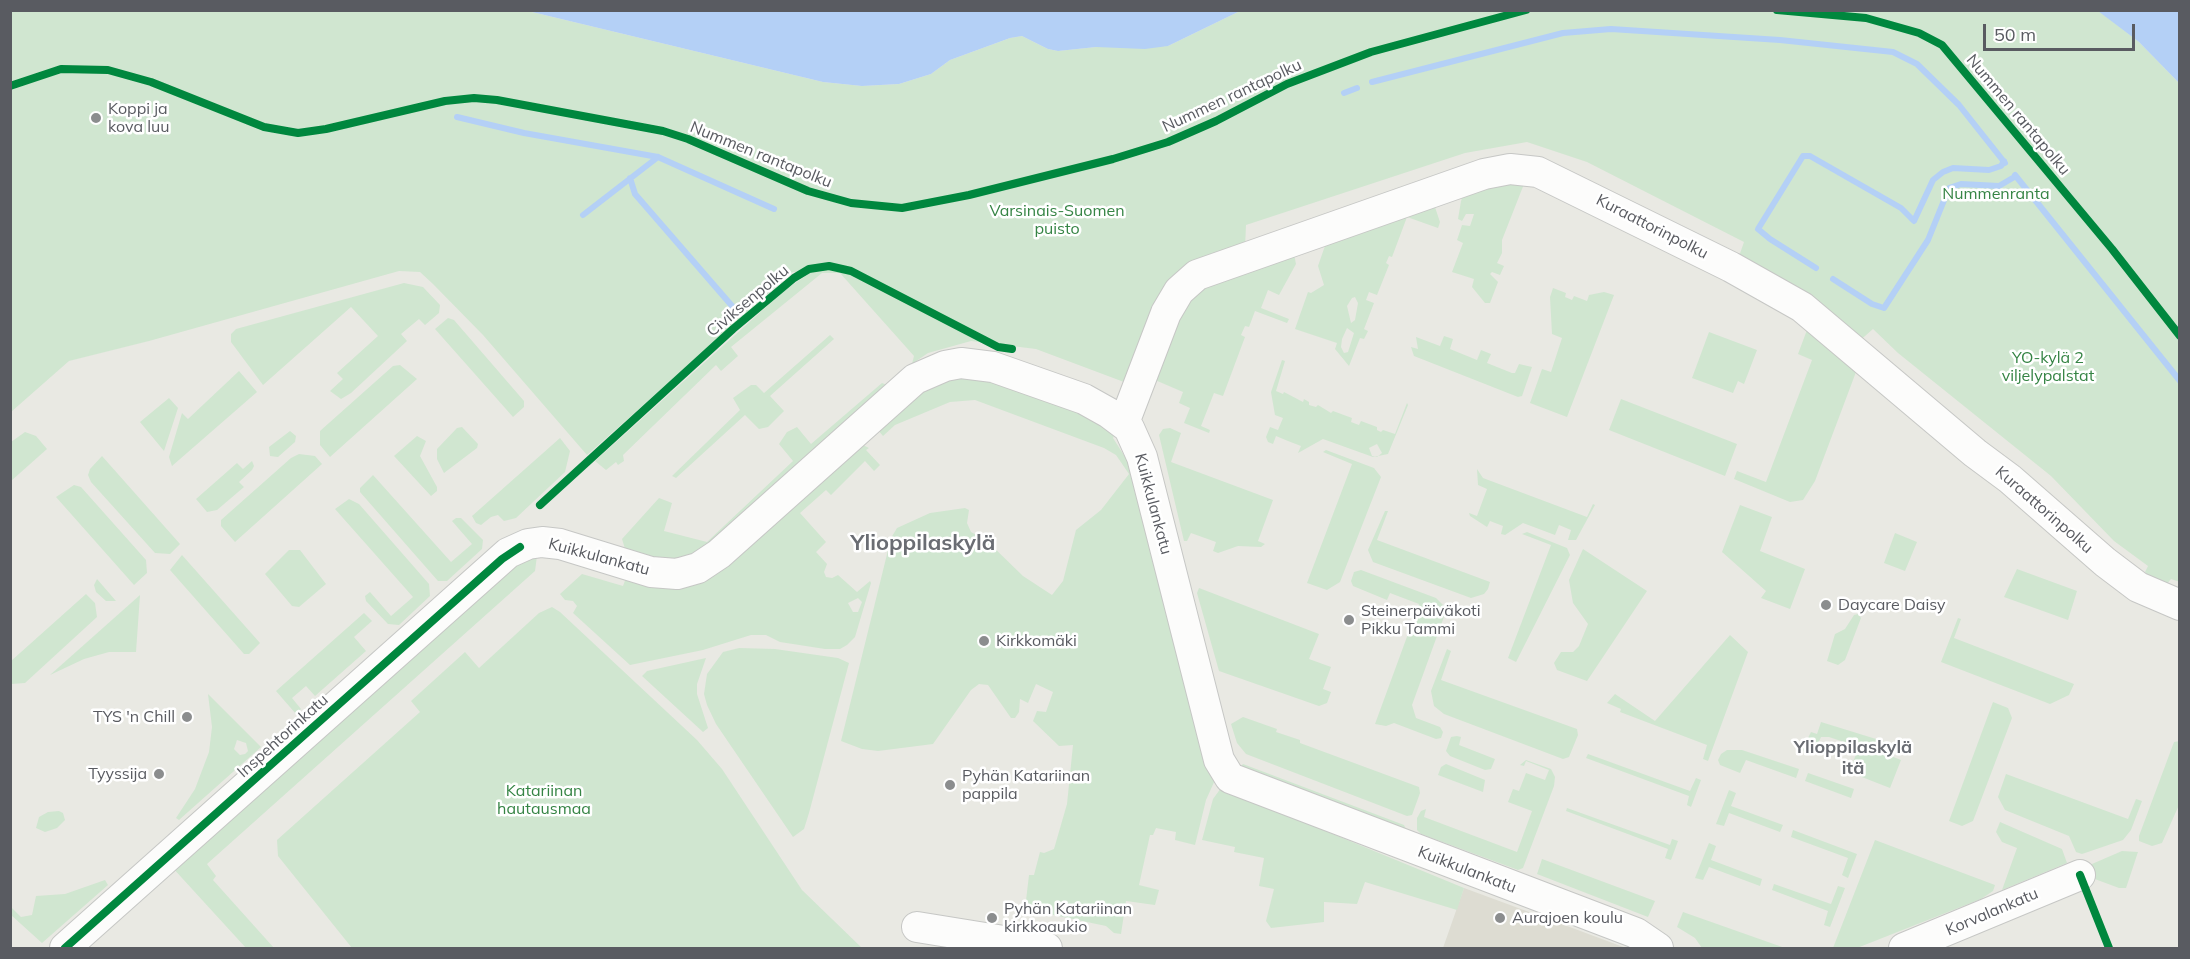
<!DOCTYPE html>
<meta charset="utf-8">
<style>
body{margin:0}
#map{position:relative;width:2190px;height:959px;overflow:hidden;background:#e9e9e3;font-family:Mulish,sans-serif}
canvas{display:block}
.frame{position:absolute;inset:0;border:12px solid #595b61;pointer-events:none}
.scale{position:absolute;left:1983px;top:24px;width:152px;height:27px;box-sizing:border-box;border:3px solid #595b61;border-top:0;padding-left:8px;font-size:18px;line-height:21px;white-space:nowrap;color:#595b61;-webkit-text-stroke:4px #fff;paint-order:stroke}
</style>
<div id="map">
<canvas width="2190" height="959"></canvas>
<div class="frame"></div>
<div class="scale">50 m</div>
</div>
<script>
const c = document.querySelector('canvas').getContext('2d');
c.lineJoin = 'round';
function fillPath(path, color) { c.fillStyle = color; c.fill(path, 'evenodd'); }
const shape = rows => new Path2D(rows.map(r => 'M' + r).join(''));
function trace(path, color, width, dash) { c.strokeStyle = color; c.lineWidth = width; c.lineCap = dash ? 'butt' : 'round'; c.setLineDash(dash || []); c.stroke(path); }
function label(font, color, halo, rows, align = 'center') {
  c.font = font + ' Mulish,sans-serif'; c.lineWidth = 5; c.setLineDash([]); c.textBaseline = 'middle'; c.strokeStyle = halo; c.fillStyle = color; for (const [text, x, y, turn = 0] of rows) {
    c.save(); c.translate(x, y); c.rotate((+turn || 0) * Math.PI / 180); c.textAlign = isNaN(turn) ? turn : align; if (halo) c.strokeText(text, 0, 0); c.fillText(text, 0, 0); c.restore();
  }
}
fillPath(shape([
 [1464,888,1567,926,1626,948,1443,948]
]), '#dddcd2');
fillPath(shape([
 [2098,10,2139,42,2179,83,2180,582,2171,579,2166,585,2151,579,2145,572,2148,566,2114,541,2051,476,1898,353,1873,329,1857,343,1737,262,1744,242,1587,162,1527,142,1465,153,1246,225,1245,248,1203,263,1124,382,1036,349,971,341,928,353,912,364,914,356,840,273,822,273,731,347,738,356,721,371,716,365,623,455,624,461,618,465,616,462,606,470,595,461,785,290,810,273,793,272,587,455,483,335,433,284,420,272,399,271,149,341,69,361,11,412,11,11,528,11,823,82,862,86,899,84,931,74,950,60,1010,38,1022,36,1048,49,1058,51,1096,47,1168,46,1240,11],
 [1514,184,1524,184,1502,240,1502,253,1497,263,1504,266,1500,275,1492,272,1490,274,1498,282,1490,303,1485,303,1472,287,1474,279,1452,272,1463,243,1457,240,1462,225,1470,226,1474,214,1466,214,1462,221,1458,219,1461,201,1463,196,1495,186],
 [1435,207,1440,222,1438,228,1407,217,1392,257,1389,256,1386,263,1389,265,1377,295,1369,292,1366,300,1374,303,1364,329,1368,331,1364,339,1360,338,1349,366,1335,349,1337,343,1295,329,1308,292,1311,293,1324,285,1318,266,1326,243],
 [1355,297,1358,303,1355,320,1351,323,1347,306,1352,298],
 [1347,328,1354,333,1348,352,1344,353,1341,347,1342,339],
 [1294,254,1296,264,1279,295,1268,290,1261,308,1289,319,1287,323,1255,311,1249,327,1245,326,1241,335,1245,337,1223,396,1214,393,1201,426,1210,430,1209,433,1184,423,1190,408,1179,403,1183,392,1155,380,1185,304,1201,289],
 [404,283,423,287,440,305,439,313,425,325,419,319,401,334,407,341,351,393,341,399,330,391,343,379,337,373,378,336,351,307,263,385,231,342,231,334,236,329],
 [1553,288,1566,293,1565,297,1572,300,1574,296,1587,301,1589,295,1604,292,1614,295,1567,417,1530,403,1542,369,1551,372,1562,338,1552,334,1550,297],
 [448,318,454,320,524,401,524,407,513,417,435,329],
 [1807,330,1856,372,1815,481,1803,500,1790,502,1734,479,1737,471,1766,482,1812,360,1798,354],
 [1709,332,1757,350,1744,384,1738,381,1733,393,1692,378],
 [830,335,834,339,770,396,784,411,768,427,759,429,745,415,676,478,672,476,740,410,733,398,751,385,756,385,764,393],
 [1444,336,1453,339,1450,349,1477,360,1481,350,1491,354,1487,363,1512,373,1515,373,1519,364,1532,367,1522,396,1518,397,1414,356,1411,347,1418,349,1416,337,1440,346],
 [1282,360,1285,361,1276,391,1283,394,1284,392,1303,402,1304,399,1309,402,1309,405,1316,407,1318,405,1331,413,1333,411,1352,418,1351,422,1359,425,1361,421,1377,427,1377,430,1381,432,1383,430,1395,434,1407,403,1408,405,1388,454,1373,457,1323,439,1298,453,1301,446,1288,441,1276,436,1273,444,1268,442,1266,437,1270,427,1278,430,1283,418,1275,415,1271,392],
 [1377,444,1382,453,1377,457,1372,456,1369,448],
 [400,365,417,379,330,457,320,445,320,431,393,366],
 [239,371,257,392,172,466,169,457,182,413,188,419],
 [950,378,987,378,1088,416,1115,434,1113,438,1127,460,1134,480,1215,780,1206,800,1195,845,1175,840,1176,832,1156,828,1153,835,1150,835,1139,885,1159,890,1155,905,1126,901,1121,934,1114,933,1106,926,1025,909,1029,875,1034,875,1040,852,1044,853,1054,849,1067,804,1073,745,1059,746,1033,721,1037,711,1046,712,1053,692,1036,684,1028,703,1020,699,1019,712,1015,718,1011,718,988,685,979,684,971,690,933,744,878,751,862,749,841,741,891,538,897,528,930,513,965,508,969,510,967,523,971,532,987,541,1023,576,1052,595,1063,581,1076,530,1101,510,1129,474,1116,455,1104,448,975,400,950,402,895,425,883,436,878,430,915,393],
 [882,383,887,385,699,555,678,562,626,552,622,539,659,498,672,503,664,531,707,542,793,461,779,444,787,432,797,427,811,444],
 [169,398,178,408,164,451,140,422],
 [1621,399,1737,444,1725,476,1609,430],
 [462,427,478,444,477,448,444,473,437,459,437,449,457,428],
 [1170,428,1181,433,1171,462,1273,500,1258,541,1265,544,1261,547,1238,546,1218,553,1213,551,1216,542,1191,533,1187,541,1184,541,1159,435,1163,429],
 [290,431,296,436,295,442,278,457,270,456,269,447],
 [25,432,36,436,47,449,11,481,11,442],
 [417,436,426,441,420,456,437,487,437,491,431,496,394,456],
 [560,438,570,451,565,472,516,518,504,521,498,515,491,517,481,525,476,523,472,516],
 [859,443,869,448,866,450,880,465,874,471,865,461,831,495,826,490,800,513,826,542,816,552,827,564,824,572,826,577,832,578,838,575,857,592,870,581,871,583,855,637,847,645,840,649,825,649,780,642,766,635,751,635,703,650,630,665,573,613,577,606,573,601,565,600,560,594,582,574,623,586,626,578,656,587],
 [858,598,862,602,858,612,853,612,848,603],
 [1326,450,1374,468,1381,477,1340,582,1327,590,1307,583,1352,464,1323,452],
 [299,454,315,456,322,464,235,542,221,526,221,520,291,458],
 [102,456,180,544,170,554,155,553,91,482,88,475,90,469],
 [252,461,254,466,252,470,239,482,244,487,217,510,207,512,196,499,237,463,243,469],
 [1477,469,1483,478,1587,517,1593,504,1595,505,1576,540,1568,540,1571,530,1559,525,1555,535,1523,523,1505,535,1501,534,1503,526,1490,521,1487,527,1470,516,1469,513,1477,516,1487,489,1478,485],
 [373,475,451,562,472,544,452,521,456,518,461,518,483,540,482,549,447,581,438,581,360,492,360,488],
 [74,485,81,487,146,560,147,573,134,585,56,497],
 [349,499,359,504,429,584,430,596,399,625,388,624,366,601,365,596,370,592,391,616,413,597,335,509],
 [1740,505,1772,517,1760,551,1805,569,1790,609,1761,598,1766,591,1722,552],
 [1385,511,1388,511,1377,540,1490,582,1488,589,1484,594,1471,598,1373,562,1368,550],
 [1527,532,1567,548,1570,555,1516,662,1508,658,1551,545,1522,534],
 [1895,533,1917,542,1905,571,1884,563],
 [1583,549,1647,591,1587,681,1557,670,1554,663,1561,652,1573,652,1579,646,1588,624,1573,603,1569,580],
 [289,550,300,550,326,584,299,607,292,606,265,574],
 [182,555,260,643,249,654,244,654,170,570],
 [537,556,535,571,207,864,216,876,213,880,274,948,246,948,171,866,508,567],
 [2017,569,2077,591,2068,620,2004,597],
 [1361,570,1436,598,1444,606,1445,614,1412,705,1416,718,1440,727,1443,732,1441,738,1436,739,1394,723,1386,726,1375,724,1419,604,1390,593,1387,600,1353,586,1351,581,1354,572],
 [97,579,116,601,106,601,96,592,94,585],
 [1199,588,1319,634,1309,659,1331,667,1323,689,1331,692,1327,703,1319,706,1219,671,1197,593],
 [86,594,95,603,97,617,25,683,11,684,11,661],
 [140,595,136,652,109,652,84,659,50,675],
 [552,607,560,612,697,740,722,769,802,890,862,948,352,948,278,856,277,840,420,712,411,701,465,652,479,668,539,613],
 [364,613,372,621,354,637,366,651,315,696,306,686,292,698,301,709,296,714,276,691],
 [1858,614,1861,618,1845,660,1838,665,1827,661,1835,634,1845,629,1854,615],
 [1958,618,1961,619,1954,638,2074,684,2069,695,2050,704,1941,662],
 [1730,635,1748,652,1708,761,1703,759,1707,745,1620,712,1621,709,1607,703,1615,694,1655,721],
 [739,648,775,649,838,658,849,663,809,813,804,829,793,837,716,724,707,705,704,694,707,674,723,652],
 [1447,649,1451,651,1441,680,1577,729,1578,735,1569,757,1563,759,1444,714,1434,706,1431,691],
 [706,658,697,684,697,694,708,728,703,732,642,676,647,671],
 [208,694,261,747,179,820,176,818,195,789,209,752,212,727],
 [237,740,246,743,248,751,245,754,240,755,234,749],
 [1993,702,2008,708,2012,718,1973,821,1962,826,1949,821],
 [1243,717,1277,729,1276,732,1300,740,1300,743,1419,787,1420,793,1412,815,1407,816,1246,754,1237,743,1231,724],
 [1821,722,1889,743,1886,754,1901,760,1890,788,1849,772,1859,747,1829,737,1821,737,1813,755,1802,750,1811,732,1817,734],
 [1457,736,1461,737,1459,745,1495,759,1491,769,1485,770,1450,756,1446,751,1451,737],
 [2180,741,2179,805,2162,843,2152,846,2139,841,2139,836,2174,742],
 [1727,750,1742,750,1799,769,1796,778,1746,760,1740,773,1720,765,1718,760,1721,754],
 [1588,754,1690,791,1696,778,1701,780,1691,807,1687,805,1689,796,1586,758],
 [1526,760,1551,769,1555,777,1554,786,1523,868,1518,870,1421,834,1417,830,1417,818,1421,811,1426,809,1424,817,1517,852,1532,811,1508,802,1513,789,1519,791,1526,773,1545,780,1549,770,1526,761,1524,766,1520,765],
 [1243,764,1404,825,1407,831,1240,767],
 [1446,764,1485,780,1483,792,1438,775,1441,767],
 [1808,773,1854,789,1851,798,1805,781],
 [2006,774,2128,819,2136,799,2142,801,2131,830,2123,840,2082,854,2076,852,2069,836,2005,810,1998,797],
 [1221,788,1464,888,1457,910,1365,882,1357,904,1324,902,1324,922,1271,928,1266,921,1274,889,1259,886,1264,858,1234,852,1235,847,1202,840,1213,799],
 [1729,790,1736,793,1731,806,1783,825,1780,832,1729,813,1724,826,1716,824],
 [1567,808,1670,845,1672,839,1678,841,1671,860,1665,858,1668,849,1566,811],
 [59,811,63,813,65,820,57,828,45,832,36,828,39,817,48,812],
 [2000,822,2062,849,2067,863,2002,890,2017,848,2002,842,1996,832],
 [1793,830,1857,854,1848,878,1842,875,1848,858,1791,837],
 [1875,840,1995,885,1993,891,1981,899,1857,948,1833,948],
 [1709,843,1716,846,1711,860,1762,879,1760,886,1709,867,1703,880,1695,878],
 [2122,851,2138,852,2126,888,2119,888,2084,875,2085,867],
 [1542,859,1655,901,1648,917,1537,874],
 [105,880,108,885,42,943,11,915,11,907,21,917,32,915,36,896,65,894],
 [1774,884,1831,904,1838,886,1845,888,1830,927,1824,925,1828,911,1772,890],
 [1683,912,1785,948,1702,948,1695,938,1677,927]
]), '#d0e6d0');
fillPath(shape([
 [528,11,1240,11,1168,46,1145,49,1096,47,1058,51,1048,49,1022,36,1010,38,950,60,931,74,899,84,862,86,823,82],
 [2098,11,2179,11,2179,83,2139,42]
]), '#b4d0f6');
trace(shape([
 [1372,82,1563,33,1611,29,1780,40,1893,52,1917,64,1959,105,2005,163],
 [1344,93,1357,88],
 [457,117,524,133,658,157,774,209],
 [2015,175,2180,381],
 [630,178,635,194,739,314],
 [583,215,658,157],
 [1816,268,1770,239,1758,229,1803,156,1810,156,1901,208,1914,221,1933,180,1943,172,1953,168,1989,170,2001,166,2004,161],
 [1833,279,1872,304,1884,308,1928,240,1949,188,1961,184,1999,186,2016,176]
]), '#b4d0f6', 6);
const minor = shape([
 [1124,423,1166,313,1179,291,1197,275,1484,174,1510,169,1538,172,1731,267,1802,307,1975,453,2010,479,2105,562,2138,587,2180,605],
 [917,927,1047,948],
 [65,948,508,553,528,544,542,542,560,544,651,572,677,574,698,568,719,554,915,379,945,366,961,363,993,367,1084,399,1109,413,1129,428,1142,457,1219,760,1230,778,1636,933,1658,948],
 [1904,948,2080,875]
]);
trace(minor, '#c6c7c5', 32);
trace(minor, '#fcfcfb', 30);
trace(shape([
 [1777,10,1866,18,1919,33,1942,45,2112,249,2180,336],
 [10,86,61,69,108,70,151,82,264,127,298,133,326,129,445,101,474,98,497,100,663,131,688,139,808,191,851,203,902,208,969,195,1113,159,1168,142,1216,121,1287,84,1371,52,1526,10],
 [540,505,733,329,794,278,809,269,829,266,851,271,998,347,1012,349],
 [2080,875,2109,948],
 [65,948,502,559,520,547]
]), '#00873e', 8);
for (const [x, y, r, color] of [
 [96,118,6,"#8b8d8e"],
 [1826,605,6,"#8b8d8e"],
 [1349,620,6,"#8b8d8e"],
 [984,641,6,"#8b8d8e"],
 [187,717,6,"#8b8d8e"],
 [159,774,6,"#8b8d8e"],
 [950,785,6,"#8b8d8e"],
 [992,918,6,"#8b8d8e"],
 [1500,918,6,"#8b8d8e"]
]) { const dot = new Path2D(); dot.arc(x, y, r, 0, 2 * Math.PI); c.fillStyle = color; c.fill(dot); trace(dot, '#fff', 2); }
label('16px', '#595b61', '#fff', [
 ["Nummen rantapolku",1232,96,-25],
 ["Nummen rantapolku",2018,115,50],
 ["Nummen rantapolku",761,155,22],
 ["Kuraattorinpolku",1652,227,27],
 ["Civiksenpolku",748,301,-40],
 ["Kuikkulankatu",1153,504,75],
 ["Kuraattorinpolku",2044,510,41],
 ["Kuikkulankatu",599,557,15],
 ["Inspehtorinkatu",283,736,-42],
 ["Kuikkulankatu",1467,870,21],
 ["Korvalankatu",1992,912,-23]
]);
label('16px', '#595b61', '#fff', [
 ["Koppi ja",108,109],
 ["kova luu",108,127],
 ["Daycare Daisy",1838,605],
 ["Steinerpäiväkoti",1361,611],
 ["Pikku Tammi",1361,629],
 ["Kirkkomäki",996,641],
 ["TYS 'n Chill",175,717,"right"],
 ["Tyyssija",147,774,"right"],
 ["Pyhän Katariinan",962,776],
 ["pappila",962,794],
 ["Pyhän Katariinan",1004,909],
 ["kirkkoaukio",1004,927],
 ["Aurajoen koulu",1512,918]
], 'left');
label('16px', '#358444', '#fff', [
 ["Nummenranta",1996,194],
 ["Varsinais-Suomen",1057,211],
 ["puisto",1057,229],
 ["YO-kylä 2",2048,358],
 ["viljelypalstat",2048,376],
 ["Katariinan",544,791],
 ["hautausmaa",544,809]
]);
label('bold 18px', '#6a6d73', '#fff', [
 ["Ylioppilaskylä",1853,748],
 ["itä",1853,769]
]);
label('bold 22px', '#6a6d73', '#fff', [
 ["Ylioppilaskylä",923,543]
]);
</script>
